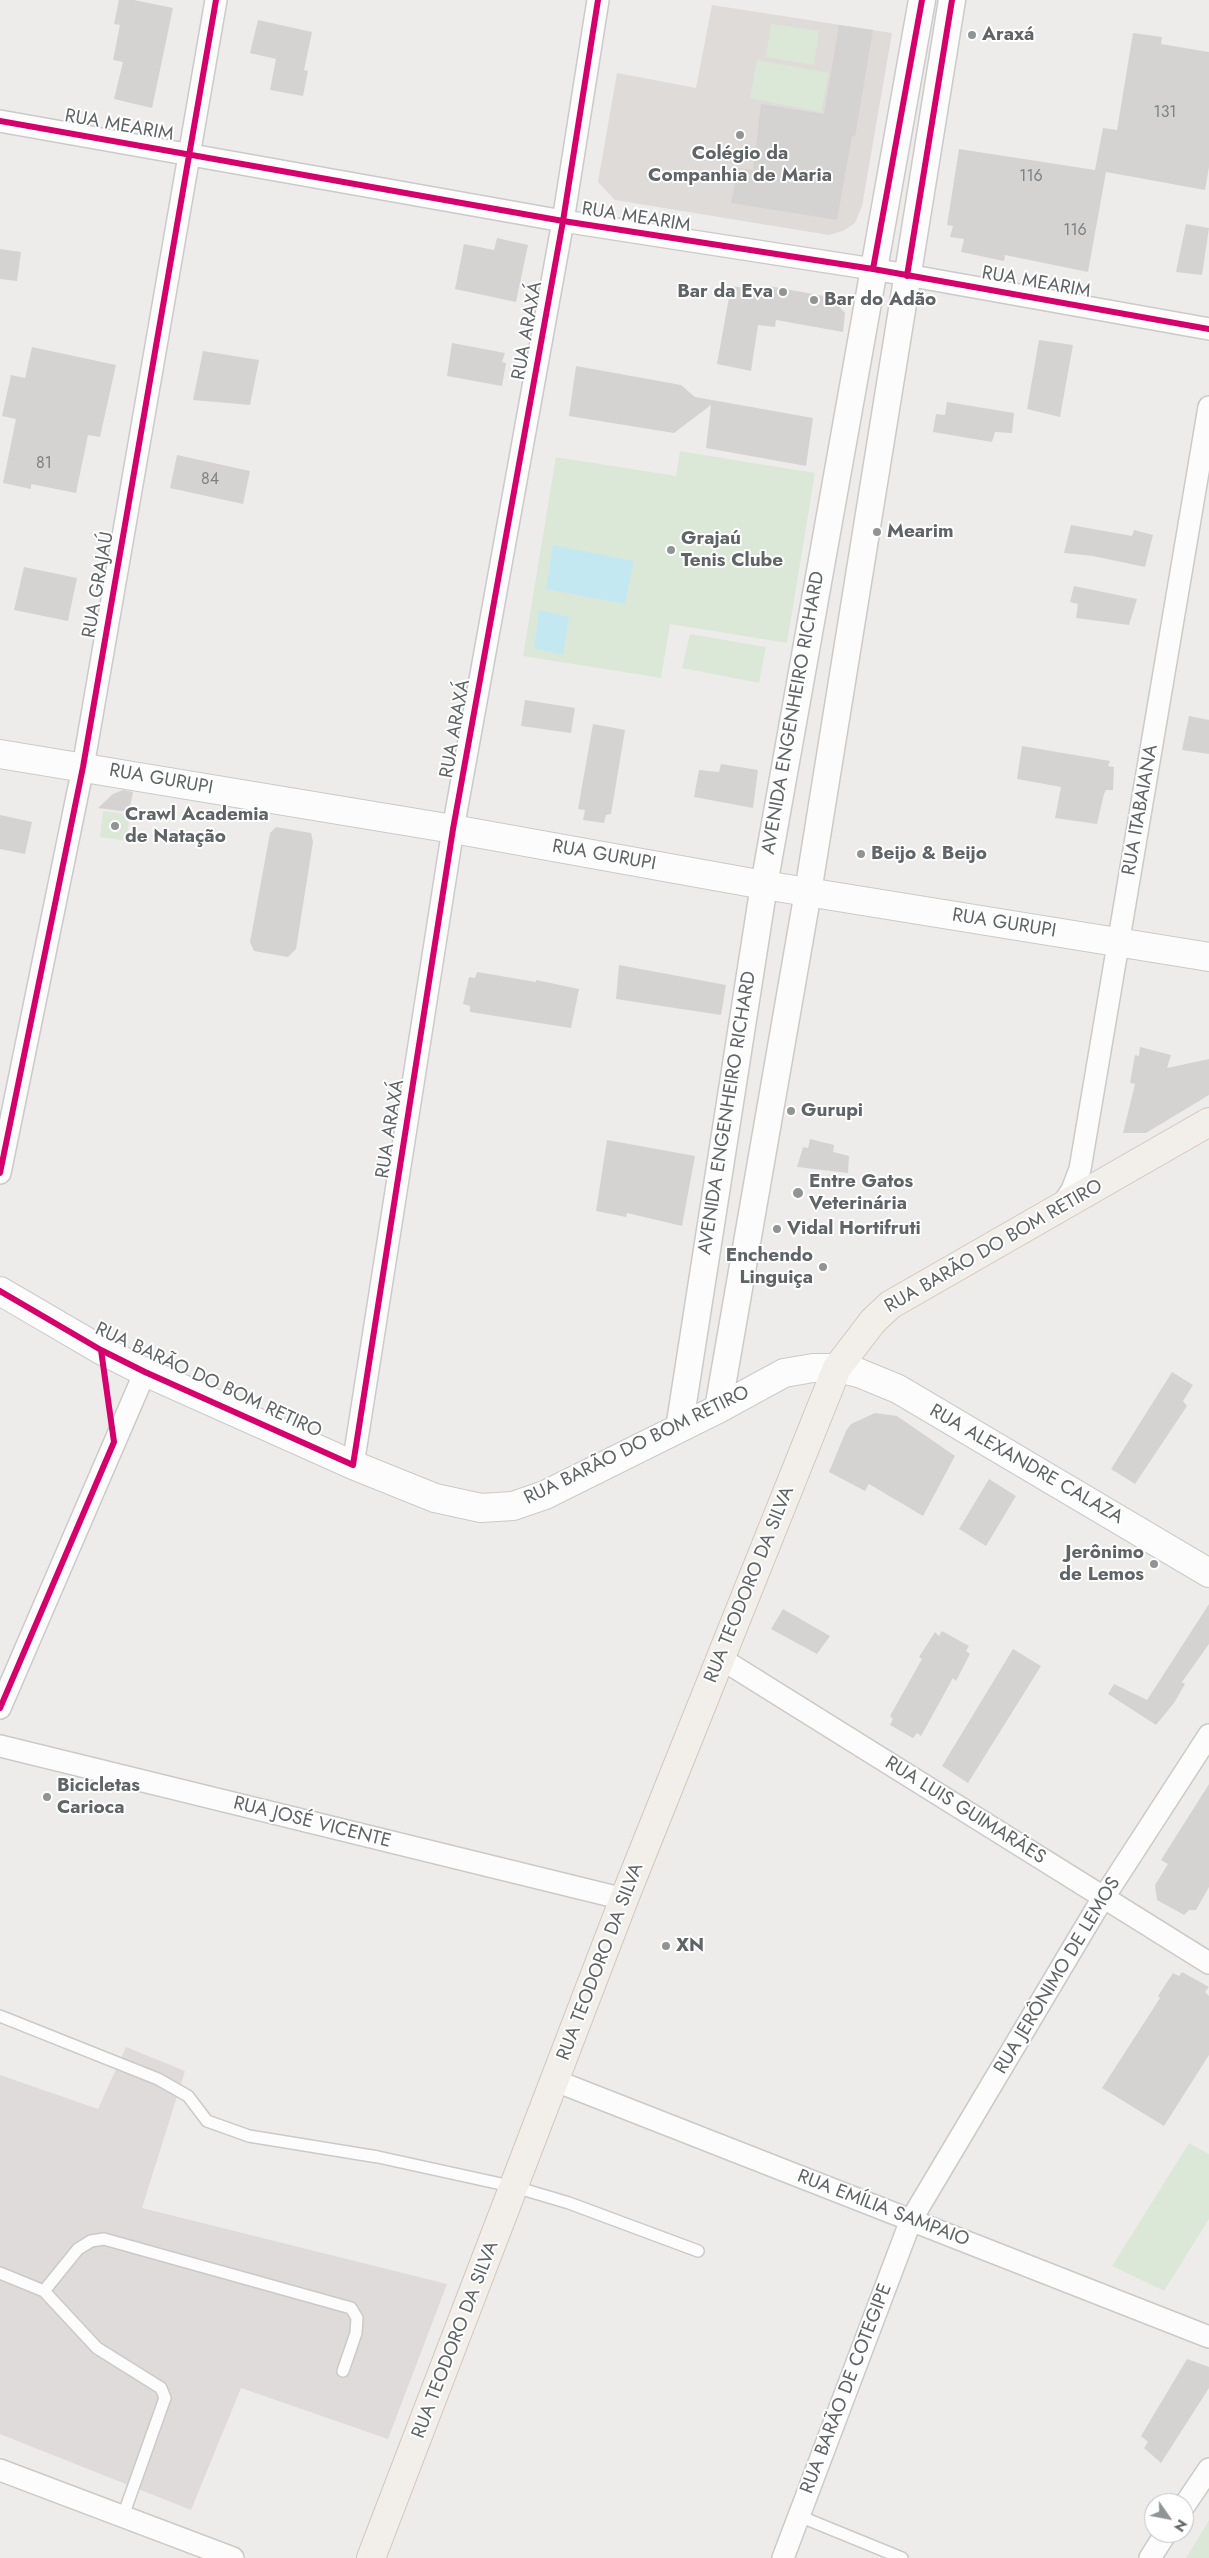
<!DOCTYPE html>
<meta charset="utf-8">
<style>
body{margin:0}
#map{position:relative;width:1209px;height:2558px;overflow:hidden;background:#eeecea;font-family:Jost,sans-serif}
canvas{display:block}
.north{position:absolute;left:1144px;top:2493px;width:50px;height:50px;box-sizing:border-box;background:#fff;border:1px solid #bfc1c2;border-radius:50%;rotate:123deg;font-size:14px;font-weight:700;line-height:20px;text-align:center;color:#5f6466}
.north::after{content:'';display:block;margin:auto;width:18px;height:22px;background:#919494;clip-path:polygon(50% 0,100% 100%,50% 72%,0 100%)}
</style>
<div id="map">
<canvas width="1209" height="2558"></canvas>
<div class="north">N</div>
</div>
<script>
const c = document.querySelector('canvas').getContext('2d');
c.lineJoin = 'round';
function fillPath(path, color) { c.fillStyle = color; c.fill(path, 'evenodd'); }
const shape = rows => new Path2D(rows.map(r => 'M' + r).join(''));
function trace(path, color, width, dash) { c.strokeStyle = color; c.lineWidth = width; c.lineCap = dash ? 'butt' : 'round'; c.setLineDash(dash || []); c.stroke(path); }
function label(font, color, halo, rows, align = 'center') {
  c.font = font + ' Jost,sans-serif'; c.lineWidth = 4; c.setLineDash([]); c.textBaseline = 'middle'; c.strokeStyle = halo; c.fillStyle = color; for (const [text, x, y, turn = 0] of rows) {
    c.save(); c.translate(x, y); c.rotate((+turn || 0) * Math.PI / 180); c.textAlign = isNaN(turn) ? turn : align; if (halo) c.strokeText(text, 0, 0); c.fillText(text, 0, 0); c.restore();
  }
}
fillPath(shape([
 [126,2047,185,2071,142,2208,447,2284,388,2439,241,2388,191,2510,0,2434,0,2075,98,2109]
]), '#dedbda');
fillPath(shape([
 [712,5,892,33,862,206,855,223,843,231,829,235,615,200,598,182,617,73,696,88]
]), '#dedbd9');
fillPath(shape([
 [771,24,819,31,814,65,766,57],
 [757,60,829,73,821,112,750,98],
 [680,451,815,473,787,643,670,624,661,678,523,656,556,457,676,476],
 [690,634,766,647,759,683,682,668],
 [103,811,130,815,126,841,100,837],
 [1189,2143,1209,2154,1209,2219,1164,2291,1112,2266],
 [1209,2520,1209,2558,1186,2558]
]), '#dce8d7');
fillPath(shape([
 [553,545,634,561,625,604,546,589],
 [539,610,569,617,563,655,534,648]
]), '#c4e8f2');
fillPath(shape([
 [119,0,134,0,173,8,152,108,114,99,123,62,113,60,120,25,114,24],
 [258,20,312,32,304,70,308,71,303,96,270,90,276,59,250,53],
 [839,25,873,30,855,137,852,136,837,220,731,203,738,168,753,170,761,104,824,114],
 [1133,33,1162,37,1161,44,1209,52,1209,167,1205,190,1106,172,1088,272,1005,255,1004,261,961,252,964,239,950,237,953,226,947,225,959,149,1095,170,1103,128,1117,130],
 [1186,224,1209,228,1202,275,1176,272],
 [497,238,528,245,516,302,455,289,464,244,494,250],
 [0,249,21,252,17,281,0,279],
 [731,286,768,291,769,286,824,296,833,300,845,313,843,332,776,320,775,327,758,325,751,371,717,364],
 [1039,340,1073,345,1060,417,1027,409],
 [452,343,505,353,502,362,506,363,502,386,447,376],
 [32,347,116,365,100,437,88,435,76,493,31,484,31,489,3,483,16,419,2,416,11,375,25,378],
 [203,351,259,360,250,405,193,400],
 [576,366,681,385,695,397,813,418,806,466,706,448,711,405,674,433,569,416],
 [947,402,1014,413,1012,433,995,432,992,442,933,432,936,414,945,415],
 [177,455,250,471,243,504,170,488],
 [1071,525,1132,536,1134,530,1153,535,1145,567,1093,556,1064,553],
 [24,567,77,578,68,621,14,610],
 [1074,586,1137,599,1129,625,1076,618,1078,604,1070,602],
 [525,700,575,708,571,733,521,726],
 [1189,716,1209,720,1209,754,1182,750],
 [593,724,625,730,611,814,606,815,604,823,583,820,585,810,578,809],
 [1022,746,1110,761,1108,766,1114,767,1113,790,1106,790,1104,794,1097,824,1055,818,1061,787,1017,779],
 [721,764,758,770,753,808,694,797,699,770,719,772],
 [123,790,133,792,129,812,98,808,113,794],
 [0,815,32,822,25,854,0,849],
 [276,827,311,833,313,842,296,949,288,957,254,951,250,942,270,833],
 [619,965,726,985,721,1015,616,999],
 [477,972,536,982,536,980,579,989,571,1028,470,1012,470,1006,463,1004,469,977,475,978],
 [1140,1047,1171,1055,1167,1068,1209,1059,1209,1095,1146,1133,1123,1133,1135,1084,1130,1083,1135,1055,1139,1056],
 [810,1139,834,1145,833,1152,849,1156,848,1173,797,1167,803,1147,808,1148],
 [607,1140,695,1156,682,1226,627,1213,626,1217,596,1211],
 [1172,1372,1193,1385,1183,1401,1187,1406,1135,1484,1111,1469],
 [875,1413,897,1416,955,1456,923,1516,869,1484,865,1491,829,1472,846,1431,851,1424],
 [989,1479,1016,1496,986,1546,959,1529],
 [1209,1604,1209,1644,1182,1682,1185,1684,1174,1703,1156,1725,1108,1694,1114,1684,1147,1700],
 [783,1609,830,1636,817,1654,771,1629],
 [942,1631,969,1646,966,1651,970,1654,956,1681,953,1678,921,1736,917,1733,913,1738,890,1725,893,1719,890,1716,922,1659,919,1657,935,1632,939,1636],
 [1013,1649,1041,1666,968,1783,942,1766],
 [1209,1784,1209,1887,1196,1910,1189,1910,1184,1915,1157,1900,1155,1885,1168,1864,1161,1860],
 [1182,1972,1209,1987,1205,1992,1209,1996,1209,2055,1164,2126,1102,2088,1160,1998,1158,1996,1173,1973,1179,1976],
 [1187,2359,1209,2367,1209,2388,1161,2463,1144,2448,1148,2442,1141,2436]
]), '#d5d3d2');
const service = shape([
 [0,2016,158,2079,188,2096,207,2121,249,2136,378,2157,515,2187,569,2203,698,2251],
 [0,2273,44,2291,97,2348,161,2388,165,2398,123,2516],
 [44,2291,78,2249,91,2241,104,2239,351,2308,357,2318,356,2333,343,2371],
 [799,2516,902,2558]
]);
const minor = shape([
 [0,121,563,221,873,269,1209,329],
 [0,1173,83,767,216,0],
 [1060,1208,1072,1190,1080,1169,1209,407],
 [353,1465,453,829,563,221,598,0],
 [720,1658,1209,1963],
 [0,1708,145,1372],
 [0,1746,624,1899],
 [556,2081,1209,2337],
 [0,2470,233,2558],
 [1184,2506,1209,2469],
 [783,2558,911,2220,1095,1911,1209,1735],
 [1150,2558,1166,2533]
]);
const tertiary = shape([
 [718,1409,808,892,952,0],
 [679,1429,764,885,922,0]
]);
const secondary = shape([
 [0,754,453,829,764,885,1209,957],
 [0,1291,101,1350,145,1372,353,1465,435,1498,481,1508,513,1506,545,1495,718,1409,784,1373,813,1368,837,1368,859,1373,898,1389,1209,1573]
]);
const primary = shape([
 [371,2558,624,1899,837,1368,873,1321,890,1305,1209,1122]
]);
trace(service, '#cbcac9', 14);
trace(minor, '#cbcac9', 24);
trace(tertiary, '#cbcac9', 29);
trace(secondary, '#cacaca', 30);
trace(primary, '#d3c7bb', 30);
trace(service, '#fcfcfc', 11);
trace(minor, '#fcfcfc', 21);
trace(tertiary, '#fcfcfc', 26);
trace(secondary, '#fcfcfc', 28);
trace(primary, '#f2efea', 28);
trace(shape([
 [0,121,563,221,873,269,1209,329],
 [873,269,922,0],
 [907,276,952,0],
 [0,1173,83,767,216,0],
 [0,1291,101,1350,145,1372,353,1465,453,829,563,221,598,0],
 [0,1708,114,1442,101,1350]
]), '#d6006c', 6);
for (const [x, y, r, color] of [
 [972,35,5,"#919494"],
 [740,135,5,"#919494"],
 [783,292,5,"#919494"],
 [814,300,5,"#919494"],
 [877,532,5,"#919494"],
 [671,550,5,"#919494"],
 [115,826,5,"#919494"],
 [861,854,5,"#919494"],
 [791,1111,5,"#919494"],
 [798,1193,6,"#919494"],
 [777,1229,5,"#919494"],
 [823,1267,5,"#919494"],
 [1154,1564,5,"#919494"],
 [47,1797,5,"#919494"],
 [666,1946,5,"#919494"]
]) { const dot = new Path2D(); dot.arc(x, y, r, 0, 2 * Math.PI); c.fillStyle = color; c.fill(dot); trace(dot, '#fff', 2); }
label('16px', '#7e8182', null, [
 ["131",1165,113],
 ["116",1031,177],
 ["116",1075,231],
 ["81",44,464],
 ["84",210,480]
]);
label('bold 19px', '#5f6466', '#fff', [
 ["Araxá",982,35],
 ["Colégio da",740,154,"center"],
 ["Companhia de Maria",740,176,"center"],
 ["Bar da Eva",773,292,"right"],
 ["Bar do Adão",824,300],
 ["Mearim",887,532],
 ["Grajaú",681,539],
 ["Tenis Clube",681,561],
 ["Crawl Academia",125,815],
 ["de Natação",125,837],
 ["Beijo & Beijo",871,854],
 ["Gurupi",801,1111],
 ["Entre Gatos",809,1182],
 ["Veterinária",809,1204],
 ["Vidal Hortifruti",787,1229],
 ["Enchendo",813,1256,"right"],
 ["Linguiça",813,1278,"right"],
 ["Jerônimo",1144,1553,"right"],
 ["de Lemos",1144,1575,"right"],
 ["Bicicletas",57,1786],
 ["Carioca",57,1808],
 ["XN",676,1946]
], 'left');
label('19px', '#5f6466', '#fff', [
 ["RUA MEARIM",119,126,10],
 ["RUA MEARIM",636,218,9],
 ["RUA MEARIM",1036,283,10],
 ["RUA ARAXÁ",528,331,-80],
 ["RUA GRAJAÚ",99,585,-80],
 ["AVENIDA ENGENHEIRO RICHARD",794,713,-80],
 ["RUA ARAXÁ",456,729,-80],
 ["RUA GURUPI",161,780,10],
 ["RUA ITABAIANA",1141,810,-80],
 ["RUA GURUPI",604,856,10],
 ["RUA GURUPI",1004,924,9],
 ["AVENIDA ENGENHEIRO RICHARD",728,1113,-81],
 ["RUA ARAXÁ",391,1129,-81],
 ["RUA BARÃO DO BOM RETIRO",994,1247,-30],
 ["RUA BARÃO DO BOM RETIRO",208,1381,25],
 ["RUA BARÃO DO BOM RETIRO",637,1446,-26],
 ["RUA ALEXANDRE CALAZA",1026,1465,30],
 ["RUA TEODORO DA SILVA",750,1585,-68],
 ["RUA LUIS GUIMARÃES",965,1811,32],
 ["RUA JOSÉ VICENTE",312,1823,14],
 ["RUA TEODORO DA SILVA",601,1962,-69],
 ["RUA JERÔNIMO DE LEMOS",1058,1976,-59],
 ["RUA EMÍLIA SAMPAIO",883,2209,21],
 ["RUA TEODORO DA SILVA",456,2340,-69],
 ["RUA BARÃO DE COTEGIPE",847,2389,-69]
]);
</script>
